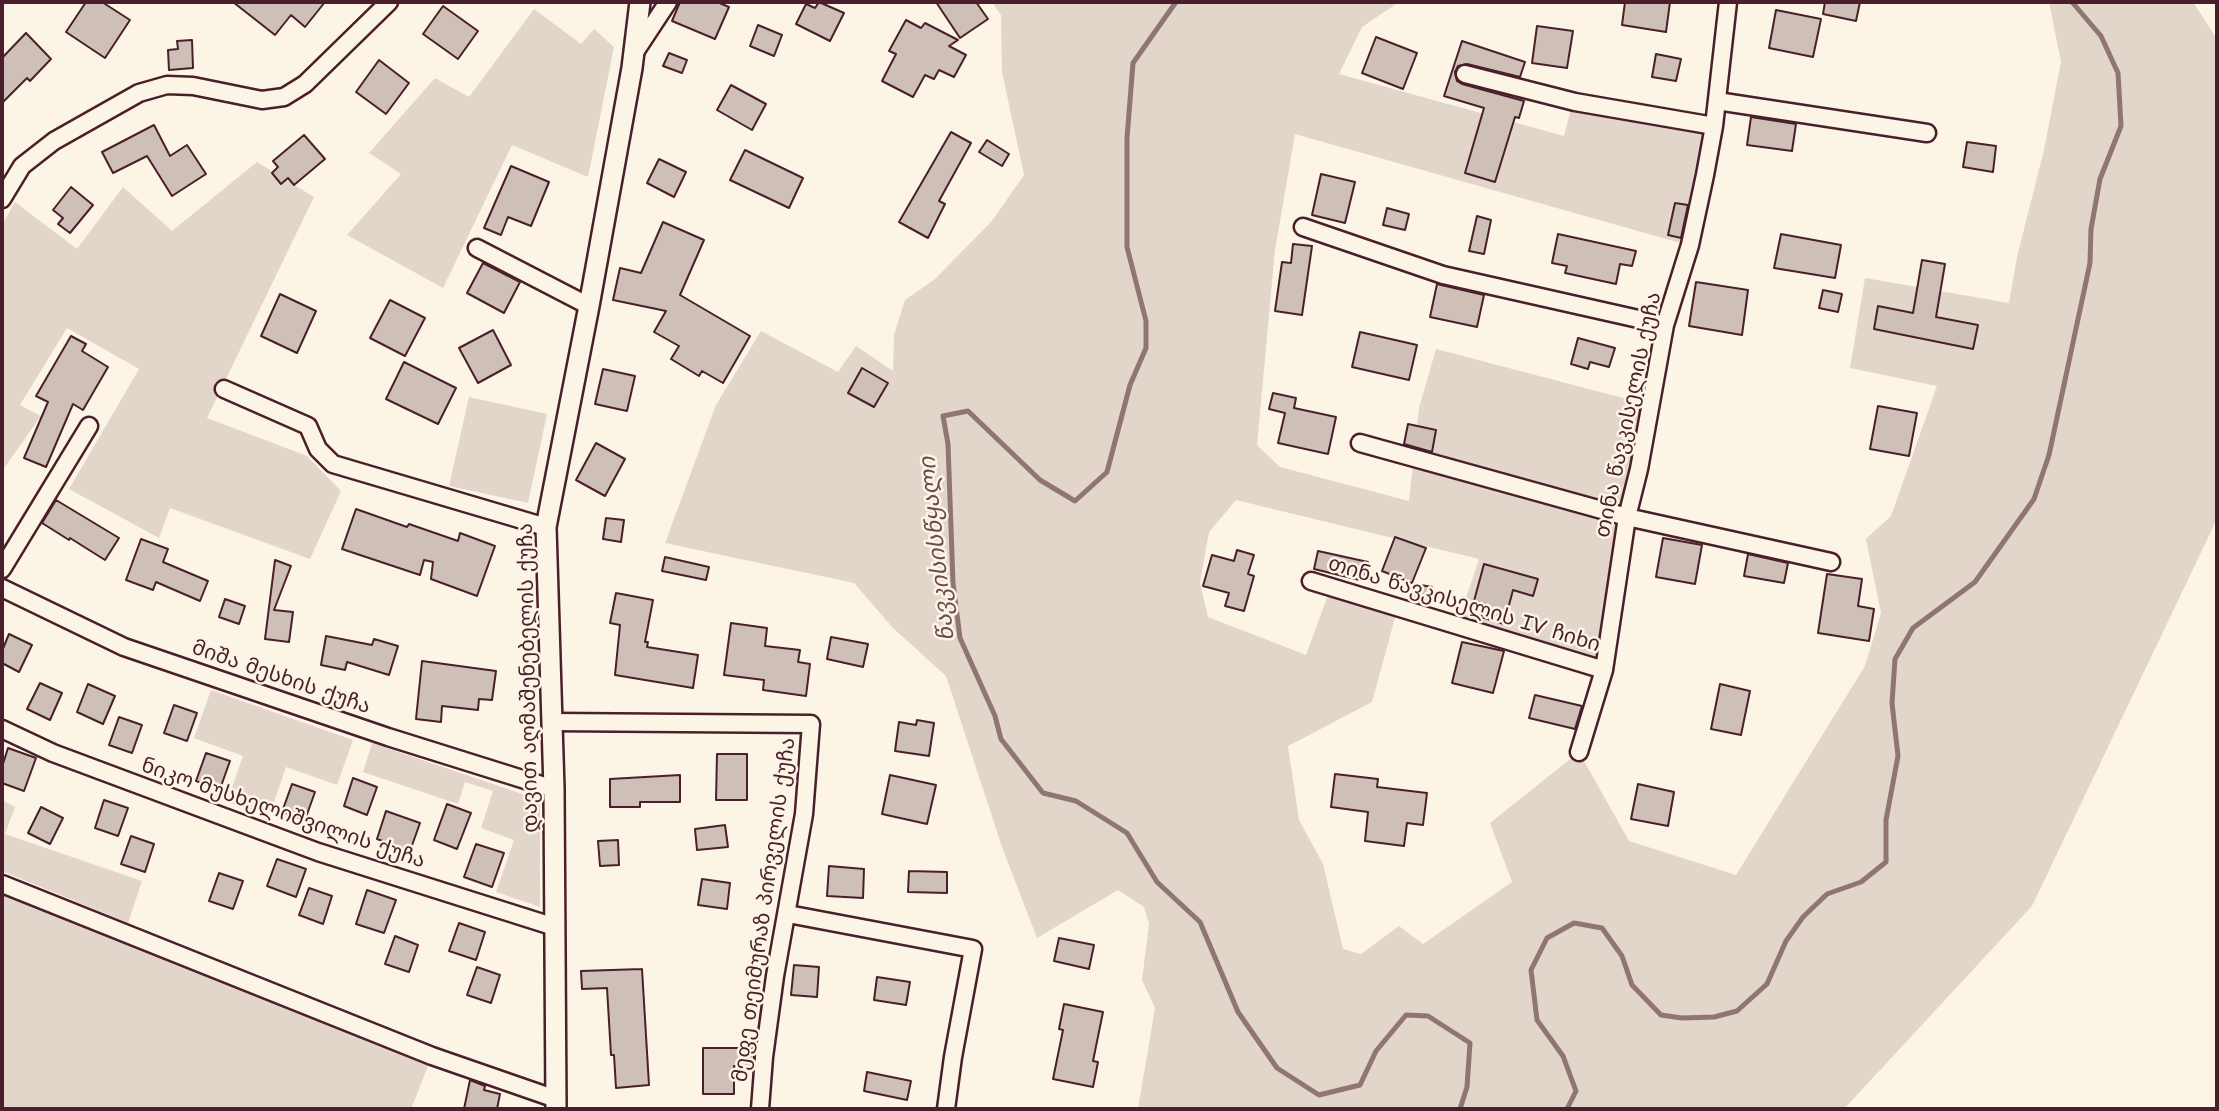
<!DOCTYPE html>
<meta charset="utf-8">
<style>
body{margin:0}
#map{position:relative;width:2219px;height:1111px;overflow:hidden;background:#fcf5e5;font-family:"Shantell Sans",sans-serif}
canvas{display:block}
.frame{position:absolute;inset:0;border:4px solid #4a1f2b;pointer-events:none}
</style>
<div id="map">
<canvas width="2219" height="1111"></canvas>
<div class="frame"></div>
</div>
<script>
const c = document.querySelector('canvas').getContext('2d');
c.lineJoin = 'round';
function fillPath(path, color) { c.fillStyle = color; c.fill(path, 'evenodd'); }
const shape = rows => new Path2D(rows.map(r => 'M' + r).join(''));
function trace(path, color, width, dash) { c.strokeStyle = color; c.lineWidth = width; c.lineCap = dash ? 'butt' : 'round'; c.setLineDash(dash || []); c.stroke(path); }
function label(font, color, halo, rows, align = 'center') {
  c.font = font + ' "Shantell Sans","Noto Sans Georgian",sans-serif'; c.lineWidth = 5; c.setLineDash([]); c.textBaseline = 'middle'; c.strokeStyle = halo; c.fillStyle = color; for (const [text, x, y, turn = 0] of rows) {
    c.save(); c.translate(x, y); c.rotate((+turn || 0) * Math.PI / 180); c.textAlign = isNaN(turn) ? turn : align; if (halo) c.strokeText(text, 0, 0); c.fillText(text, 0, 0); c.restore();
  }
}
fillPath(shape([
 [992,2,1399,2,1362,27,1339,74,1564,136,1572,105,1707,128,1684,244,1295,134,1275,250,1257,445,1280,467,1409,501,1419,408,1436,349,1650,405,1604,670,1457,625,1479,559,1236,500,1209,532,1200,583,1208,617,1306,655,1331,587,1398,607,1372,702,1288,746,1299,820,1323,864,1343,949,1361,954,1399,926,1423,944,1512,882,1490,823,1579,752,1629,841,1736,875,1865,666,1881,613,1866,539,1891,516,1937,386,1850,368,1865,278,2009,303,2017,257,2044,150,2061,62,2049,2,2193,2,2217,39,2217,519,2032,906,1844,1109,1138,1109,1155,1008,1142,980,1149,924,1144,907,1118,890,1037,938,1002,847,946,676,893,628,854,583,665,543,716,405,761,331,838,372,856,346,893,371,894,335,905,300,935,279,992,221,1024,175,1002,72,1001,15],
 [534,9,581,44,594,29,614,47,588,177,512,145,443,288,347,235,401,174,369,153,435,78,469,97],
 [257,162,314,197,207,418,307,456,341,491,310,559,170,508,159,538,69,489,139,369,67,328,20,405,41,416,2,471,2,225,15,202,77,249,123,187,172,231],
 [469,397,547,414,528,503,449,486],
 [211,690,353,740,337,785,286,767,269,817,227,802,243,756,194,738],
 [372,743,540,800,540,907,496,892,514,840,481,828,493,791,465,782,458,804,363,772],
 [2,800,15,807,5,834,142,881,128,923,2,871],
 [2,890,430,1061,411,1109,2,1109]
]), '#e2d5ca');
trace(shape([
 [1176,2,1133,63,1127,138,1127,247,1146,321,1146,348,1130,385,1107,472,1075,501,1040,480,968,411,943,416,948,444,953,583,960,638,995,716,1001,739,1043,793,1076,801,1127,833,1157,882,1200,922,1238,1012,1277,1068,1319,1095,1360,1085,1376,1051,1406,1015,1428,1016,1470,1043,1467,1087,1460,1109],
 [1567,1109,1576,1091,1563,1056,1537,1020,1531,970,1547,938,1574,923,1602,928,1622,956,1632,985,1661,1015,1682,1018,1714,1017,1737,1011,1767,984,1786,941,1803,917,1827,894,1861,882,1886,862,1886,820,1898,756,1892,703,1895,659,1913,628,1975,582,2034,499,2049,455,2090,263,2091,229,2100,179,2121,126,2118,73,2101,36,2072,2]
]), '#917474', 5);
const building = shape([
 [86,2,102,2,130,20,105,58,66,32,86,2],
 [233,2,325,2,305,27,291,15,275,35,233,2],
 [680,2,717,2,729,7,715,39,672,21,680,2],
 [819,2,844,13,830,41,796,24,806,4,815,8,819,2],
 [936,2,976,2,988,19,960,38,936,2],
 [1625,2,1670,2,1666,32,1622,25,1625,2],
 [1825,2,1860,2,1856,21,1823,14,1825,2],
 [443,6,478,31,458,59,423,34,443,6],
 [1776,10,1821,19,1813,57,1769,48,1776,10],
 [906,20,921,28,925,23,958,40,949,46,966,55,954,77,939,70,934,79,925,75,913,97,882,81,896,54,889,51,906,20],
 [758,25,782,35,774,56,750,46,758,25],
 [1537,26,1573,31,1567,68,1532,63,1537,26],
 [26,33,51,59,30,81,27,78,2,103,2,58,26,33],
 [1376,37,1417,53,1403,89,1362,73,1376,37],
 [192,40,193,68,169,70,168,50,178,49,177,41,192,40],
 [1462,41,1525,62,1520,77,1467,64,1458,66,1455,72,1457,81,1462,84,1524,101,1519,118,1515,117,1495,182,1465,173,1484,108,1444,96,1462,41],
 [669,53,687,60,682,73,663,66,669,53],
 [1656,54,1681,59,1676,81,1652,77,1656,54],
 [379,60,409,83,386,114,356,92,379,60],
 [731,85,766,104,752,130,717,110,731,85],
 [1751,117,1796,124,1792,151,1747,145,1751,117],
 [154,125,170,156,187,145,206,174,172,196,147,156,113,173,102,152,154,125],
 [951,132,971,143,939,201,945,204,928,238,899,222,951,132],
 [304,135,325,159,294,185,288,178,281,184,272,173,278,167,273,161,304,135],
 [987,140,1009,154,1002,166,979,152,987,140],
 [1967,142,1996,146,1993,172,1963,167,1967,142],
 [745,150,803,178,789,208,730,180,745,150],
 [659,159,686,172,674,197,647,183,659,159],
 [511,166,549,182,531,226,508,217,501,235,484,228,511,166],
 [1321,174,1355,182,1345,223,1312,215,1321,174],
 [71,187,93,205,70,233,58,224,63,218,53,210,71,187],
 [1675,203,1688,205,1681,238,1668,235,1675,203],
 [1387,208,1409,214,1405,230,1383,225,1387,208],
 [1477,216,1491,220,1484,254,1469,251,1477,216],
 [663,222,704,240,680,295,750,336,723,383,702,371,699,376,671,359,679,346,654,332,666,311,613,300,620,268,641,273,663,222],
 [1558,234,1636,251,1632,266,1620,264,1616,284,1565,273,1567,266,1552,263,1558,234],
 [1781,234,1841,245,1835,278,1774,268,1781,234],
 [1293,244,1312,246,1302,315,1275,311,1282,262,1291,263,1293,244],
 [1922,260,1945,264,1936,317,1978,325,1973,349,1874,329,1878,306,1913,313,1922,260],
 [483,263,520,282,504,313,467,293,483,263],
 [1696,282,1748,290,1742,335,1689,326,1696,282],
 [1437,284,1484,295,1477,327,1430,317,1437,284],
 [1823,290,1842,294,1838,312,1819,308,1823,290],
 [280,294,316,311,297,353,261,336,280,294],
 [390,300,425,318,405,356,370,338,390,300],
 [493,330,511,365,478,383,459,348,493,330],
 [1360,332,1417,345,1409,380,1352,367,1360,332],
 [71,336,86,344,82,351,108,367,83,410,73,404,46,467,24,458,48,402,36,396,71,336],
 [1578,338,1615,348,1609,367,1590,362,1588,369,1571,364,1578,338],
 [404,362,456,388,438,424,386,399,404,362],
 [862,368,888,383,874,407,848,393,862,368],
 [603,369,635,376,627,411,595,404,603,369],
 [1273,393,1296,398,1294,408,1336,417,1328,454,1278,443,1285,413,1269,409,1273,393],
 [1878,406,1917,413,1909,456,1870,449,1878,406],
 [1408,424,1436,430,1432,452,1404,444,1408,424],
 [596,443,625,459,605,496,576,480,596,443],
 [56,500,119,538,105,560,70,538,69,540,42,523,56,500],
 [356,509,407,527,409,524,458,541,460,533,495,546,477,596,431,579,433,562,424,560,420,575,342,549,356,509],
 [606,518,624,520,621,542,603,539,606,518],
 [1395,537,1426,548,1412,583,1382,571,1395,537],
 [1663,538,1702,545,1695,584,1656,577,1663,538],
 [141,539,168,549,163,562,208,581,200,601,156,582,153,590,126,580,141,539],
 [1237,550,1254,555,1248,574,1254,576,1244,611,1225,606,1229,593,1203,586,1212,555,1234,561,1237,550],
 [1318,551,1368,562,1364,581,1314,569,1318,551],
 [1748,554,1788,563,1784,583,1744,576,1748,554],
 [665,557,709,567,706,580,662,571,665,557],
 [275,560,291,566,274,610,293,612,289,642,265,639,275,560],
 [1484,564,1538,579,1533,596,1513,590,1504,624,1481,617,1485,604,1474,601,1484,564],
 [1827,574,1862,579,1858,606,1874,609,1869,641,1818,633,1827,574],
 [1415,584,1432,587,1428,606,1411,601,1415,584],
 [616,593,653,600,645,642,648,642,647,647,698,655,693,688,615,675,620,625,610,623,616,593],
 [225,599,245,606,239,624,219,617,225,599],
 [731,623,767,628,765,646,800,650,798,662,810,664,806,696,763,690,764,680,724,675,731,623],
 [9,634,32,645,19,672,2,663,2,651,9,634],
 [326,636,372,645,374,639,398,646,389,675,347,662,345,670,321,665,326,636],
 [831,637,868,644,863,667,827,659,831,637],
 [1462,642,1504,651,1493,693,1452,683,1462,642],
 [422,661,496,671,492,700,479,699,478,710,442,706,441,722,416,719,422,661],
 [40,683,62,693,50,720,27,709,40,683],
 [88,684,115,696,103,724,77,712,88,684],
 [1720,684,1750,691,1741,735,1711,729,1720,684],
 [1535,695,1582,706,1575,729,1529,718,1535,695],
 [174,705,197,713,187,741,164,733,174,705],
 [119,717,142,725,132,753,109,745,119,717],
 [917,720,934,723,929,756,895,751,899,722,916,725,917,720],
 [8,748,36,758,24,791,2,783,2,767,8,748],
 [206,753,230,761,220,789,196,781,206,753],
 [717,754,747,754,747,800,716,800,717,754],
 [1335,774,1378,779,1377,787,1427,793,1423,825,1407,823,1404,846,1365,841,1368,812,1331,807,1335,774],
 [680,775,680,802,640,802,640,807,610,807,610,779,680,775],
 [890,775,936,785,927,824,882,814,890,775],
 [353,778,377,787,367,815,344,806,353,778],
 [292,784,315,792,305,820,282,812,292,784],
 [1638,784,1674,792,1668,826,1631,819,1638,784],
 [104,800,128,808,118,836,95,828,104,800],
 [447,804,471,813,457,849,434,840,447,804],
 [41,807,63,818,50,844,28,833,41,807],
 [386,811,420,823,410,851,377,839,386,811],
 [725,825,728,847,697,850,695,829,725,825],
 [131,836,154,844,145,872,121,864,131,836],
 [618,840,619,865,600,866,598,841,618,840],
 [476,844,504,853,492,887,464,877,476,844],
 [277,859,306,869,296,897,267,886,277,859],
 [829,866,864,869,863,898,827,896,829,866],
 [909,871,947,872,947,893,908,892,909,871],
 [219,873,243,881,233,909,209,901,219,873],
 [702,879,730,883,727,909,698,905,702,879],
 [309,888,332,896,323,924,299,915,309,888],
 [367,890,396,900,384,933,356,924,367,890],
 [459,923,485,932,476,960,449,951,459,923],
 [395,936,418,945,409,972,385,964,395,936],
 [1059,938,1094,945,1089,969,1054,961,1059,938],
 [794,965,819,967,817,997,791,995,794,965],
 [477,967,500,975,491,1003,467,995,477,967],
 [642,969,649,1085,616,1088,614,1055,611,1055,607,988,582,989,581,971,642,969],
 [877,977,910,982,906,1005,874,1000,877,977],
 [1064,1004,1103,1012,1093,1061,1098,1062,1093,1087,1053,1079,1063,1030,1059,1029,1064,1004],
 [703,1048,755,1048,753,1068,734,1066,734,1094,703,1094,703,1048],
 [867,1072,911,1081,907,1100,864,1091,867,1072],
 [470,1080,485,1086,484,1090,500,1094,497,1109,464,1109,470,1080]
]);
fillPath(building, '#cfc0b7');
trace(building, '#4a1f2b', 2);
const minor = shape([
 [635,52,668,2],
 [1465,74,1575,102,1714,126],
 [1717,101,1927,133],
 [2,199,22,166,54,141,139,93,167,85,193,86,262,100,284,97,305,84,389,2],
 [1303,227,1443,275,1665,325],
 [477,248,589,306],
 [224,389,308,426,318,449,333,464,546,527],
 [1360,443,1627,517,1831,562],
 [2,569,89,426],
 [1311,581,1604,670],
 [2,588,124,647,388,737,554,789],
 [552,722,811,724,804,814,775,976,764,1057,760,1109],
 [2,729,53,753,318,852,555,927],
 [1579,752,1604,670,1627,517,1639,469,1665,325,1690,245,1705,175,1714,126,1728,2],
 [2,884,432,1056,556,1099],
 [788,914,973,949,953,1057,946,1109]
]);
const tertiary = shape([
 [556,1109,554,789,546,527,589,306,632,68,640,2]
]);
trace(minor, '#4a1f2b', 21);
trace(tertiary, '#4a1f2b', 24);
trace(minor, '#fcf5e5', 16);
trace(tertiary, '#fcf5e5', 19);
label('21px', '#4a1f2b', '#fcf5e5', [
 ["თინა წავკისელის ქუჩა",1629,415,-78],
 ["თინა წავკისელის IV ჩიხი",1464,605,17],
 ["მიშა მესხის ქუჩა",281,678,19],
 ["დავით აღმაშენებელის ქუჩა",529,678,-91],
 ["ნიკო მუსხელიშვილის ქუჩა",283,814,19],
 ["მეფე თეიმურაზ პირველის ქუჩა",765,910,-82]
]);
label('italic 23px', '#6d4950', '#fcf5e5', [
 ["წავკისისწყალი",938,549,-96]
]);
</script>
